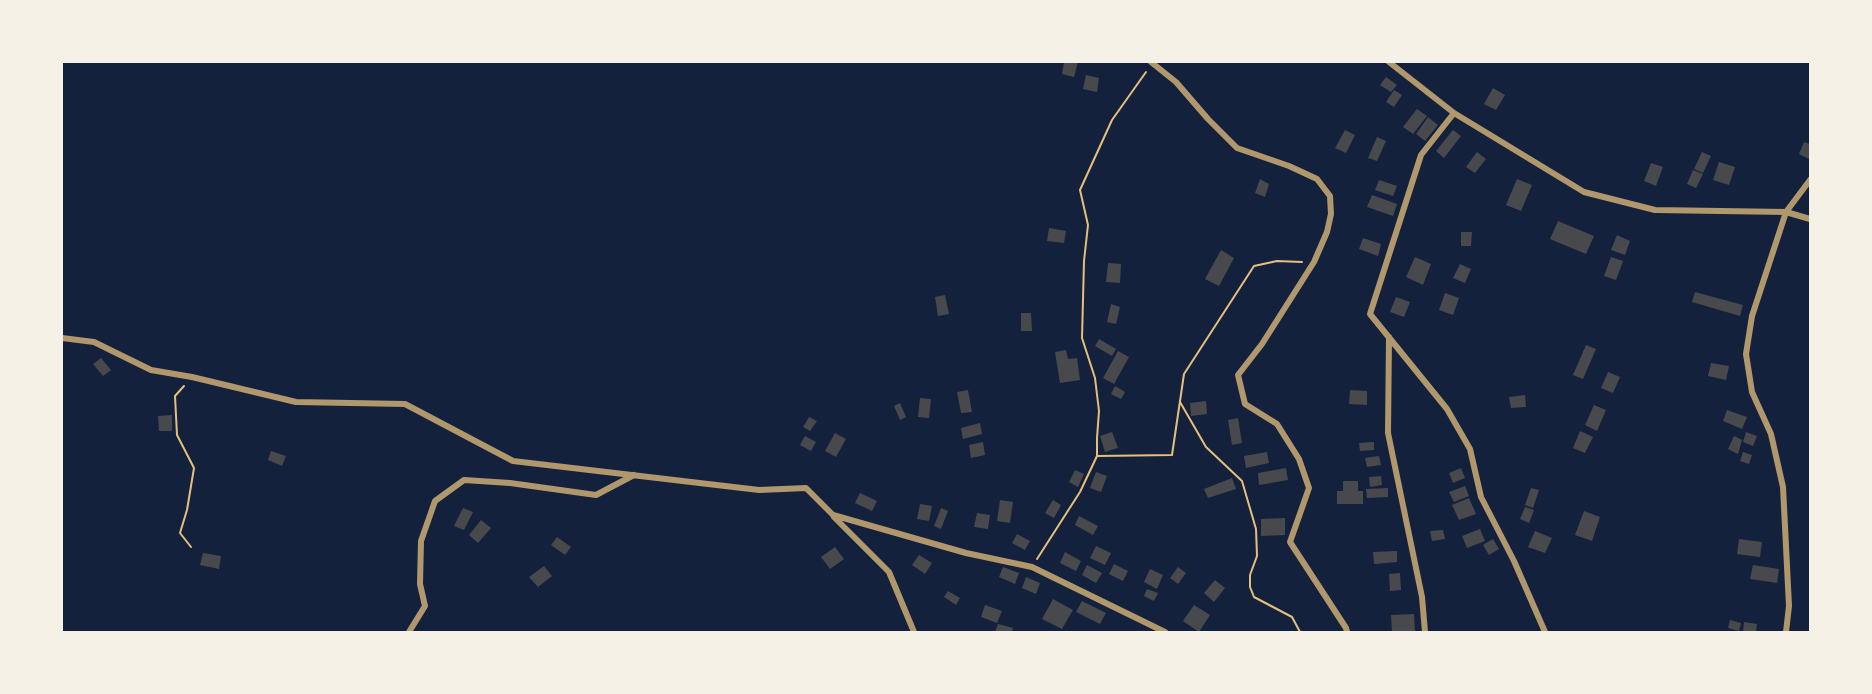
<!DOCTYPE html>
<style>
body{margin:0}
#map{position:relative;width:1872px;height:694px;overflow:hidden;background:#14213d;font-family:"Roboto Serif",serif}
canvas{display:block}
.frame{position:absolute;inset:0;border:63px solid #f6f1e7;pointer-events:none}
</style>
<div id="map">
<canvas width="1872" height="694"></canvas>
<div class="frame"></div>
</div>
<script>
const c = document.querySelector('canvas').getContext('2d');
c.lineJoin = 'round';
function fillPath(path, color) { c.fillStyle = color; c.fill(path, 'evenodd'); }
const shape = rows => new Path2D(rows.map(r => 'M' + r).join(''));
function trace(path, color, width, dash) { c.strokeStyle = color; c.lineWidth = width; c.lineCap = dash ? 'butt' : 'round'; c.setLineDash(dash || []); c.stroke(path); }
fillPath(shape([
 [1064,62,1078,62,1074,77,1062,74],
 [1086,75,1099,78,1097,92,1083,89],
 [1386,77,1397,85,1391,92,1380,85],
 [1493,88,1505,95,1496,110,1484,104],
 [1394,90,1402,95,1394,107,1386,102],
 [1417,109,1427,116,1413,134,1403,127],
 [1428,117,1438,125,1425,141,1416,134],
 [1345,130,1355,135,1346,153,1335,148],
 [1453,130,1461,136,1444,158,1436,151],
 [1377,137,1386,141,1377,161,1368,158],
 [1804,142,1810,144,1809,159,1799,154],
 [1477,152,1486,159,1475,173,1466,167],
 [1702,152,1711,156,1703,173,1694,169],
 [1719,162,1735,167,1729,185,1713,180],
 [1651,163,1663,167,1656,186,1644,181],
 [1693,170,1703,174,1696,188,1687,184],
 [1260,179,1269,184,1265,197,1255,193],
 [1517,179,1532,185,1521,211,1506,205],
 [1379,180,1397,186,1393,196,1375,190],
 [1372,195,1397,204,1393,216,1367,207],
 [1558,221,1594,236,1586,254,1550,239],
 [1049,228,1066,231,1064,243,1047,241],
 [1461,232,1472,232,1471,246,1461,246],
 [1617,235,1630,241,1625,255,1611,250],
 [1363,238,1381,244,1378,256,1359,249],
 [1221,250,1234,258,1219,286,1205,279],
 [1415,257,1431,264,1423,285,1406,277],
 [1611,257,1623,261,1616,280,1604,276],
 [1108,263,1121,264,1120,283,1106,282],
 [1460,264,1471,269,1465,283,1453,278],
 [1695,292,1743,305,1740,316,1692,302],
 [1445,293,1459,298,1453,315,1439,310],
 [945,295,949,314,938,316,935,297],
 [1396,297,1410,302,1404,317,1390,312],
 [1111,304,1120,307,1116,324,1107,322],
 [1021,313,1031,313,1032,331,1021,331],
 [1099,339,1116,349,1112,356,1095,346],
 [1586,345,1596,349,1583,379,1573,375],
 [1066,350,1068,359,1077,358,1080,380,1060,383,1055,352],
 [1118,351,1129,357,1114,384,1103,378],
 [101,358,111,370,103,376,93,364],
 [1711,363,1729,366,1726,380,1708,376],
 [1608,372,1620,377,1613,393,1601,388],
 [1115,386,1125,392,1121,399,1111,394],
 [968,390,972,412,961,413,957,392],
 [1350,390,1367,391,1367,405,1349,404],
 [1525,395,1526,407,1511,408,1509,397],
 [920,398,931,399,929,418,918,417],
 [1206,401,1207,414,1191,416,1190,403],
 [900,403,906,417,900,420,894,406],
 [1594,405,1606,410,1597,431,1585,425],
 [1727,410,1747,417,1742,429,1723,421],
 [172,415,172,431,159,431,158,416],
 [809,417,817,421,810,431,803,427],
 [1238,418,1242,443,1232,445,1228,420],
 [980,423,982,434,963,439,961,428],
 [1580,431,1593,437,1585,453,1573,448],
 [1112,432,1118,448,1105,452,1100,436],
 [1746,432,1757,436,1753,446,1743,442],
 [835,433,846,439,836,457,825,451],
 [805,436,816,442,811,451,800,445],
 [1734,436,1742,440,1738,454,1728,449],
 [983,442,985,455,971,458,969,445],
 [1374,442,1374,450,1360,451,1359,443],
 [271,451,286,456,282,466,268,460],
 [1267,452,1269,463,1246,468,1244,456],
 [1743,452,1752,455,1749,464,1740,461],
 [1379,456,1381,465,1367,467,1365,458],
 [1286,468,1288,480,1259,485,1258,473],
 [1461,468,1465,478,1453,483,1449,473],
 [1075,470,1084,474,1078,487,1069,482],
 [1096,472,1107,476,1101,492,1090,488],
 [1381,476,1382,485,1370,487,1369,477],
 [1232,478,1236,489,1208,498,1204,489],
 [1343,481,1358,481,1358,491,1363,491,1363,504,1337,504,1337,491,1343,491],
 [1465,486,1469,496,1454,502,1449,492],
 [1388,488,1388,497,1367,498,1366,489],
 [1531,488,1539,490,1533,508,1525,505],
 [860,493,877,501,872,511,855,503],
 [1469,498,1476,514,1459,520,1452,505],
 [1000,500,1013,502,1010,523,997,521],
 [1053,500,1061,505,1054,518,1045,513],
 [920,504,932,506,929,521,917,519],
 [1525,507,1534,510,1529,523,1520,519],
 [463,508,473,512,464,530,454,526],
 [941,508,948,511,941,529,934,526],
 [1584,511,1600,517,1592,541,1575,535],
 [977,513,990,515,988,529,974,527],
 [1079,516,1098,526,1093,535,1075,525],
 [1285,518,1285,535,1261,536,1261,519],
 [481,520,491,528,478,543,469,535],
 [1480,529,1485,541,1467,548,1462,536],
 [1443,530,1445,539,1432,541,1430,531],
 [1535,531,1552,538,1545,553,1528,547],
 [1017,534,1030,541,1025,550,1012,543],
 [557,537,571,547,565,555,551,545],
 [1493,539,1499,549,1489,555,1483,545],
 [1739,539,1762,542,1760,557,1737,554],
 [1096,546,1111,553,1105,565,1090,558],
 [835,547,844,559,830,569,821,557],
 [1397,551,1397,562,1374,564,1373,552],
 [1065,552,1081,561,1076,571,1060,563],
 [203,553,221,556,219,569,200,565],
 [919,555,932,563,925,574,912,565],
 [1114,564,1128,571,1123,581,1109,574],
 [1087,565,1102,573,1096,583,1082,575],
 [1753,565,1779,569,1777,583,1750,579],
 [544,566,552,576,538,587,529,577],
 [1003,567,1019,573,1015,584,999,577],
 [1178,567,1186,573,1178,584,1170,578],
 [1150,569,1163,575,1157,589,1144,582],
 [1400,573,1401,590,1390,591,1389,574],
 [1026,577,1040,583,1036,594,1022,588],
 [1215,580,1225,588,1214,602,1204,593],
 [1147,589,1158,593,1154,601,1144,596],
 [948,591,960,598,956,605,944,597],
 [1053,599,1073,610,1062,629,1042,619],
 [1082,601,1106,613,1100,624,1076,612],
 [985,605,1002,611,997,623,981,617],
 [1194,605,1210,615,1199,632,1183,621],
 [1414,614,1415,631,1392,632,1391,615],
 [1730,620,1741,623,1739,631,1728,628],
 [1744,622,1757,624,1756,632,1743,632],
 [998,624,1013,628,1012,632,995,632]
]), '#48494c');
trace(shape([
 [184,386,175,396,177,435,194,468,187,510,180,533,191,547],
 [1180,402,1206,447,1242,481,1256,529,1257,556,1250,575,1250,587,1254,597,1292,617,1300,632],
 [1097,456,1097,438,1099,411,1095,378,1082,338,1084,261,1088,225,1080,190,1112,120,1146,72],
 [1037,559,1080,492,1097,456,1172,455,1184,374,1254,266,1277,261,1302,262]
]), '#e5c07b', 2);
trace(shape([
 [1151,62,1176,82,1208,119,1237,148,1289,166,1317,179,1330,196,1331,214,1327,232,1314,262,1262,344,1238,375,1245,404,1277,424,1299,459,1309,488,1290,542,1346,628,1347,632],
 [1389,62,1454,113,1584,192,1655,210,1786,212,1810,219],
 [1454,113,1421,155,1370,314,1447,409,1470,449,1481,497,1514,561,1545,632],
 [1389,337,1388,433,1422,597,1425,632],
 [62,338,94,342,151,370,192,377,296,402,405,404,513,461,759,490,806,488,833,515,966,553,1032,567,1165,632],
 [834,517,889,572,914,632],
 [409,632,425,606,420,584,421,541,435,501,464,480,510,483,596,495,634,475],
 [1786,632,1789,606,1783,487,1771,434,1752,392,1746,354,1752,316,1786,212,1810,180]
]), '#b1986c', 6);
</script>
